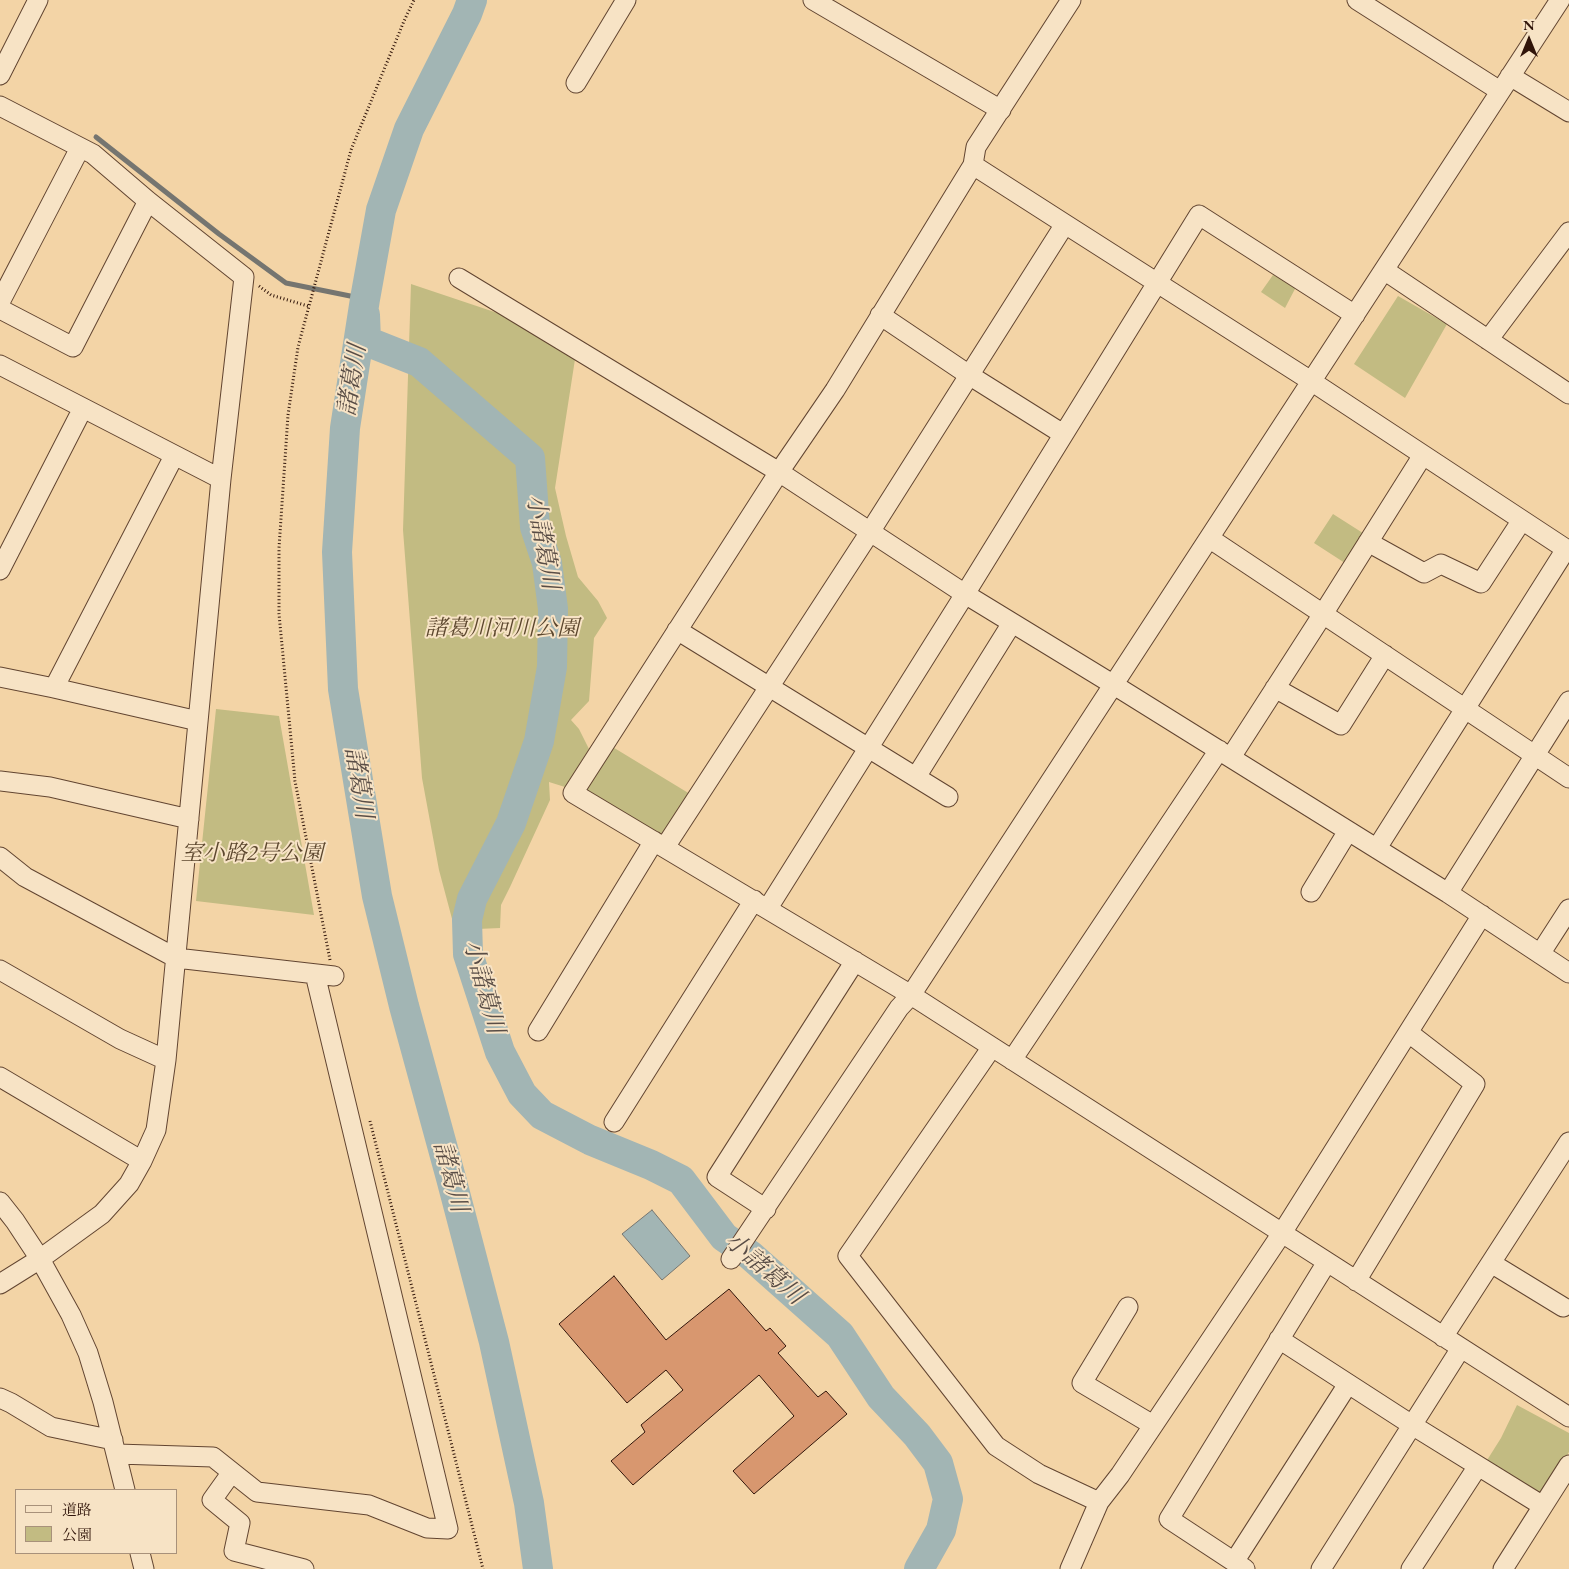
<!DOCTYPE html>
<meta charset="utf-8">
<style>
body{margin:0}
#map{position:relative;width:1569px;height:1569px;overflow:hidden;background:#f3d4a6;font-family:"EB Garamond","Noto Serif JP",serif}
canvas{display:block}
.legend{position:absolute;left:15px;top:1489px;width:162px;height:65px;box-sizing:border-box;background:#f7e3c5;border:1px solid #a8917a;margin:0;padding:6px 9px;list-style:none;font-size:15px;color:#31150a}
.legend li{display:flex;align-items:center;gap:10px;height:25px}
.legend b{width:25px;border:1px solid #a8917a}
.north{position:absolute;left:1504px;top:15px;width:50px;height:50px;-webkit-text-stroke:4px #f7e3c5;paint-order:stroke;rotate:0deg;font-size:14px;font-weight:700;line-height:20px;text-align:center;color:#31150a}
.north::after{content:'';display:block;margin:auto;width:18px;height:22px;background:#31150a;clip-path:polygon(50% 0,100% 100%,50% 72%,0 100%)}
</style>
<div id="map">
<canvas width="1569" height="1569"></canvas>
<ul class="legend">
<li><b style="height:6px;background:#f7e3c5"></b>道路</li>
<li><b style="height:14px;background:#c2bb82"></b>公園</li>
</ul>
<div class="north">N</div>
</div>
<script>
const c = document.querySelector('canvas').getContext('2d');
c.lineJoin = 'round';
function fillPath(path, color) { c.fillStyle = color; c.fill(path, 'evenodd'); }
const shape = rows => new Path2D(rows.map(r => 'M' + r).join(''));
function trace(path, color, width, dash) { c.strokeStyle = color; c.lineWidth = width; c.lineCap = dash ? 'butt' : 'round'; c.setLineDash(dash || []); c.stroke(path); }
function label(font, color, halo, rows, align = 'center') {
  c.font = font + ' "EB Garamond","Noto Serif JP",serif'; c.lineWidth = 4; c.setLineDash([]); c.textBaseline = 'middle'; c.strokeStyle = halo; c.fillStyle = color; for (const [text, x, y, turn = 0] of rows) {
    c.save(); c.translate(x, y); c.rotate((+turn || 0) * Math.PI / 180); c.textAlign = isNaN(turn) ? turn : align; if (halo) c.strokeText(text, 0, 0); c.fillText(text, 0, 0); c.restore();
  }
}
fillPath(shape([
 [1273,275,1296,287,1285,308,1261,292],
 [411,284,578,340,555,488,566,536,578,577,598,601,607,618,594,638,589,701,571,720,579,729,589,749,565,787,549,782,550,800,510,887,501,905,500,928,455,930,439,870,422,778,403,530],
 [1398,296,1447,324,1405,398,1354,364],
 [1333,514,1366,535,1348,565,1314,543],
 [216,709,279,716,314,915,196,901],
 [611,746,690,794,664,836,584,788],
 [1517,1405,1569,1433,1569,1452,1542,1499,1484,1465,1501,1438]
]), '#c2bb82');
const water = shape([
 [652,1210,690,1256,662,1280,622,1234,652,1210]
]);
fillPath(water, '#a2b5b4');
trace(water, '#757570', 1);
trace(shape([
 [96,137,219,234,286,283,365,299]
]), '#757570', 5);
trace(shape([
 [472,0,467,14,409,129,381,210,365,299,345,428,337,552,343,689,377,896,404,1006,451,1178,494,1342,529,1503,538,1569],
 [365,315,366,341,419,362,530,458,535,527,547,563,553,609,552,667,539,741,511,823,472,899,467,920,468,954,500,1052,522,1094,542,1115,590,1140,651,1165,681,1180,724,1237,750,1255,840,1335,881,1397,917,1435,938,1463,948,1499,941,1530,919,1569]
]), '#a2b5b4', 30);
const building = shape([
 [614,1276,666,1340,729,1289,766,1331,770,1328,786,1346,778,1353,818,1397,826,1391,847,1414,754,1494,733,1471,794,1416,759,1375,633,1485,611,1461,645,1432,641,1425,683,1390,666,1370,627,1403,559,1324,614,1276]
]);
fillPath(building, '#d8976f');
trace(building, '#31150a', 1);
const minor = shape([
 [813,0,1001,110],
 [1071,0,976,147,973,165,835,390,779,472,573,793,911,995,1569,1417],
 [1357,0,1500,91],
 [0,75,38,0],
 [1510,76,1569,112],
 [576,83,626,0],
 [0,106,93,154,148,201,244,277,221,479,166,1060,156,1130,142,1161,129,1184,102,1214,40,1259,0,1284],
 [973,165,1065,224,1311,381,1569,551],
 [1384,270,1569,394],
 [459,278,779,472,965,594,1114,685,1448,893,1569,973],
 [0,302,80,148],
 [0,309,73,347,148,201],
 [880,315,969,375,1063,434],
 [1488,340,1569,232],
 [0,365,221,479],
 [174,456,54,688,198,721],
 [1209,538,1569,778],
 [1368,542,1424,573,1441,564,1481,583,1522,520],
 [0,570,83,408],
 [677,630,948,797],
 [0,677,54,688],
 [1275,688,1341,725,1385,655],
 [1231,757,1323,614,1423,455],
 [916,777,1012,623],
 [0,781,50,787,189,819],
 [665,847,870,532,1065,224],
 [1377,848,1566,549],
 [0,857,25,877,176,958,334,976],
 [1311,892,1348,831],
 [1448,893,1569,701],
 [768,908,965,594,1199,215,1355,315],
 [1540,954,1569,909],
 [0,970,120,1039,166,1060],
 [538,1031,654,841],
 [992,1047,848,1256,996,1446,1039,1474,1099,1502],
 [1012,1060,1219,750],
 [0,1077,142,1161],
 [614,1122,754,900],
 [0,1202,15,1221,40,1259,71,1315,88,1353,103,1402,125,1490],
 [766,1209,717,1177,855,961],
 [731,1259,899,1008,911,995,1560,0],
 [1491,1263,1563,1307],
 [1356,1281,1475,1084,1409,1033],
 [1128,1307,1082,1383,1153,1425],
 [1443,1337,1569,1142],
 [1279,1339,1412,1425,1543,1506],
 [0,1398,11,1403,51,1427,113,1440],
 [117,1454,213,1457,257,1492,369,1505,427,1528,448,1529,315,974],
 [232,1472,212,1500,240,1523,234,1551,304,1569],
 [140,1553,144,1569],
 [1234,1562,1348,1384],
 [1070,1569,1099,1502,1120,1475,1282,1233,1482,915],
 [1245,1569,1169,1519,1327,1262],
 [1321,1569,1461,1348],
 [1411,1569,1478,1466],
 [1503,1569,1569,1465]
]);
trace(minor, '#624531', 21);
trace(shape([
 [259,286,271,295,308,306],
 [330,960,295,781,279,614,279,548,288,415,298,347,351,150,404,21,414,0],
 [370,1121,483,1569]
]), '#31150a', 3, [1, 2.5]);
trace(minor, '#f7e3c5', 19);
label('italic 22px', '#5c472e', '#f7e3c5', [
 ["諸葛川河川公園",502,629],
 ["室小路2号公園",252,854]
]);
label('italic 24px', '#594d46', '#f7e3c5', [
 ["諸葛川",353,380,-81],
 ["小諸葛川",542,542,80],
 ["諸葛川",358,783,81],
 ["小諸葛川",483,987,75],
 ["諸葛川",450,1177,75],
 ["小諸葛川",764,1269,41]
]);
</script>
